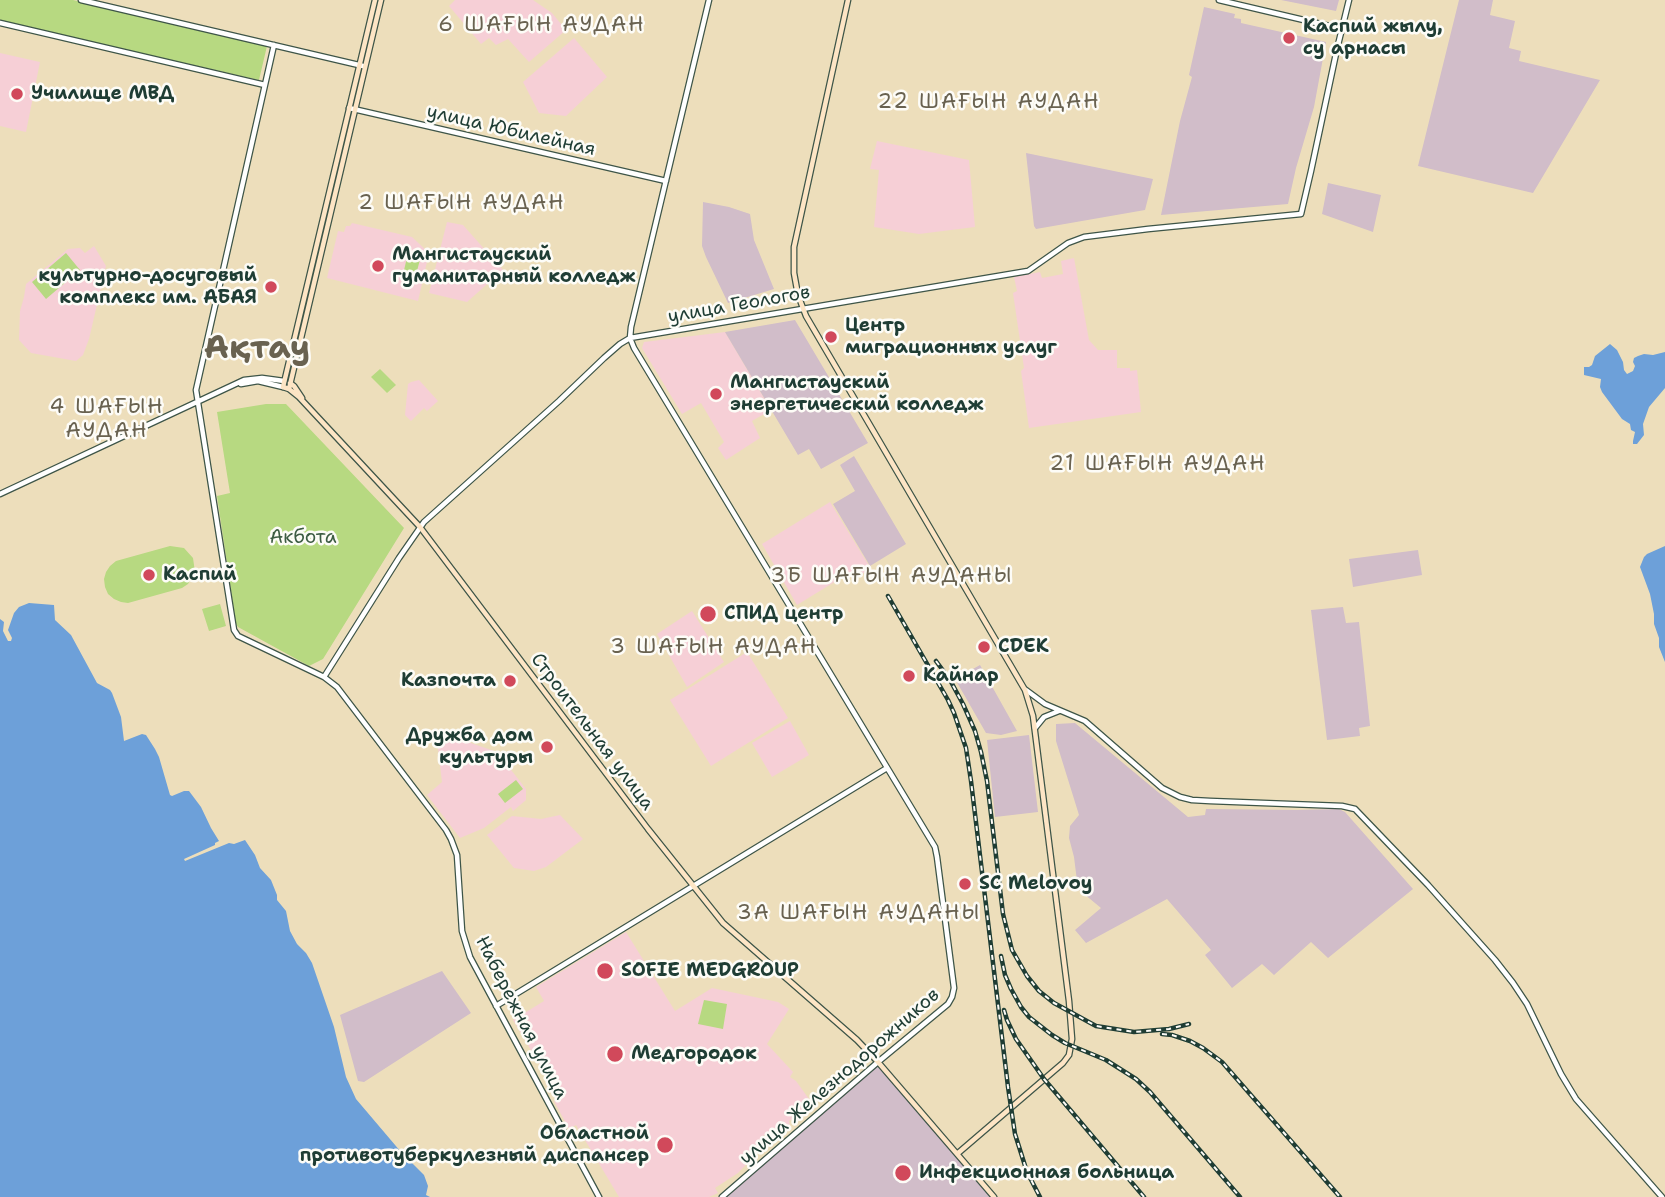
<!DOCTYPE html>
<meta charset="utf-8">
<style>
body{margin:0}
canvas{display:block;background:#eddebb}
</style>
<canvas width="1665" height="1197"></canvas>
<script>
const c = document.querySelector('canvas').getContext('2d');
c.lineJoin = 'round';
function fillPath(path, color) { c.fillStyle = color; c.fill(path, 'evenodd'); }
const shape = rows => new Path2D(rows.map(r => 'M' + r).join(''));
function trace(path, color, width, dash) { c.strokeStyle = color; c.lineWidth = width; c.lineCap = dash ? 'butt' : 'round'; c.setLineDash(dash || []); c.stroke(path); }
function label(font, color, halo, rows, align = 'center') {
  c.font = font + ' "Shantell Sans",sans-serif'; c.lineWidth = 5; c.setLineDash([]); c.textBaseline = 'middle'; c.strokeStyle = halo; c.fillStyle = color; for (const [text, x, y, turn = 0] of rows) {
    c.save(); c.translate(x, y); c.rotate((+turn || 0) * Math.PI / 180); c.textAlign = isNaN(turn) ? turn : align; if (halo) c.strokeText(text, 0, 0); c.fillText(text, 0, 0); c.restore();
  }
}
fillPath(shape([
 [455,0,533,0,552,13,566,30,529,62,508,39,496,45,489,38,481,44,449,6],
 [574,38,607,77,566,116,539,113,523,82],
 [0,53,40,62,26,132,0,126],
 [877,141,969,160,975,227,919,234,874,227,879,170,870,169],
 [447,222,463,225,503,270,467,302,429,293],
 [352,223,412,237,429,253,418,301,327,278,338,231,344,232,346,226,350,226],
 [94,246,106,266,89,339,83,355,76,361,31,353,19,340,20,311,24,297,26,284,68,249,80,248,85,253],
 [1074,258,1089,340,1098,350,1117,350,1117,368,1130,368,1130,371,1137,370,1141,412,1029,428,1021,371,1024,368,1013,293,1017,291,1014,277,1040,272,1042,278,1063,274,1061,261],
 [725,332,771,410,752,421,760,438,726,460,718,448,724,442,701,403,682,414,642,348,644,342],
 [419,380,438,401,427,411,424,408,411,421,405,415,408,384,411,382],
 [830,502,871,569,855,578,849,573,797,605,762,544],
 [692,611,724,662,687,687,657,634],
 [747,652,788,718,711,766,670,700],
 [790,721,809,755,772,777,752,743],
 [437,740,462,740,497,752,526,789,526,800,513,811,511,807,484,828,460,838,427,795,442,782],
 [560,815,583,839,546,867,534,871,514,868,487,835,512,816,541,819],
 [626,932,675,1011,712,988,778,1002,789,1009,767,1044,793,1072,790,1077,796,1081,814,1106,789,1121,790,1126,782,1130,777,1127,763,1136,766,1144,738,1173,715,1188,718,1193,709,1197,619,1197,576,1125,569,1129,554,1101,559,1097,513,1020,544,1001,536,987]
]), '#f6cfd6');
fillPath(shape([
 [1281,0,1339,0,1336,11],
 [1459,0,1493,0,1490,15,1515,21,1509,48,1521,51,1519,61,1600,80,1533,193,1418,166],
 [1204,7,1235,14,1234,18,1241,19,1241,23,1326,42,1314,107,1296,168,1288,204,1161,215,1180,121,1192,77,1189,75],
 [1026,153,1153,179,1145,210,1036,229,1034,226],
 [1328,183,1381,195,1373,232,1322,214],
 [703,202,729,207,750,214,754,240,774,289,728,303,706,257,702,246],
 [795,320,868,443,821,469,809,449,798,455,725,332],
 [854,456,906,544,870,566,833,504,855,491,840,465],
 [1418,550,1422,575,1353,587,1349,559],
 [1343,607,1346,623,1359,622,1370,726,1359,728,1360,736,1327,740,1311,610],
 [980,665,1017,731,1001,735,986,733,955,679],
 [1075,723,1188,817,1205,815,1206,809,1297,810,1339,809,1345,812,1413,889,1328,958,1311,942,1274,975,1262,964,1232,988,1205,955,1211,950,1167,899,1086,943,1075,930,1101,908,1078,889,1074,857,1069,838,1070,826,1079,815,1056,741,1056,724],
 [1029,735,1038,812,995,817,987,740],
 [442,971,471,1013,364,1082,358,1081,340,1015],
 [878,1062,994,1197,722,1197]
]), '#d1bdc9');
fillPath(shape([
 [0,0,73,0,267,46,259,80,0,21],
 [66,253,80,270,46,299,32,282],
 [408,253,421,256,414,282,402,279],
 [380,369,396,385,387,393,371,377],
 [266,404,286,404,404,528,323,659,309,666,238,627,236,624,217,496,230,493,217,412],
 [170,546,184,548,193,558,195,572,188,584,182,588,128,603,121,602,114,599,108,594,105,587,104,579,106,572,110,566,116,561],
 [220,604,226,626,209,631,202,609],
 [516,780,523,789,505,803,498,794],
 [704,1000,727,1004,723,1029,698,1024]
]), '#b7d981');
fillPath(shape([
 [1610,344,1617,350,1623,362,1624,370,1627,374,1633,371,1635,366,1633,362,1634,358,1638,356,1644,354,1653,355,1665,352,1665,388,1649,407,1643,424,1644,435,1637,444,1633,444,1633,441,1635,432,1631,430,1630,424,1622,419,1602,392,1600,387,1601,379,1584,375,1584,367,1589,367,1592,365,1595,356],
 [1665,546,1665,662,1659,647,1659,638,1654,624,1654,614,1650,594,1640,567,1644,557,1647,554],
 [29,603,54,605,55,620,71,635,97,683,110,690,112,693,121,717,124,741,142,734,146,735,155,749,159,757,170,795,172,796,184,791,189,791,201,807,211,828,219,841,215,843,215,845,184,859,185,861,229,843,234,844,245,840,255,855,260,868,271,880,277,895,277,900,286,911,290,931,297,944,306,953,312,963,334,1027,346,1077,356,1099,401,1152,424,1175,428,1186,426,1195,430,1197,0,1197,0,619,4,622,3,631,8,641,11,641,12,638,8,630,14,613,19,607]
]), '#6da0d9');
const tertiary = shape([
 [81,0,363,66],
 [709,0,631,327,630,338,634,348,935,847,937,857,954,988,952,997,948,1004,878,1062,722,1197],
 [1219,0,1342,29],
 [0,23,265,85],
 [274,45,196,390,234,630,238,636,324,677,337,687,446,830,451,839,457,855,462,931,470,957,599,1197],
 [349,108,666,181],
 [241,384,258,381,283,387],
 [0,494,244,380,262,378,284,381],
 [324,677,399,558,424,522,559,401,604,358,620,344,630,338,1028,271,1068,243,1084,237,1148,229,1301,214,1311,171,1337,49,1349,0],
 [1026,690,1045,704,1085,721,1162,788,1180,797,1192,800,1210,801,1342,806,1355,809,1428,885,1495,960,1513,983,1527,1004,1561,1074,1576,1099,1662,1197],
 [1035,728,1044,717,1059,711],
 [496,1006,887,768]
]);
const secondary = shape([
 [375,0,283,387,289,389,299,397,420,527,648,829,723,923,857,1040,878,1062,994,1197],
 [848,0,794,247,794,273,798,295,806,316,1025,690,1033,716,1069,1001,1072,1039,1069,1055,1063,1063,957,1154],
 [290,383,294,386,302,398],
 [289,389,381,0]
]);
trace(tertiary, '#3e5548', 7);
trace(secondary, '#3e5548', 7);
trace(tertiary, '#fff', 4.5);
trace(secondary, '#fde5c5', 4.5);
const rail = shape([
 [888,596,948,700,954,713,966,748,971,781,1008,1087,1015,1134,1027,1172,1040,1197],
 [936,661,950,680,963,704,975,731,981,752,987,781,1003,914,1012,950,1027,976,1039,991,1054,1003,1096,1026,1134,1032,1169,1029,1189,1024],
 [1001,956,1005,975,1011,989,1021,1007,1029,1017,1052,1035,1065,1043,1106,1060,1136,1079,1150,1092,1240,1197],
 [1004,1010,1007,1020,1016,1039,1044,1079,1144,1197],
 [1162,1034,1172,1035,1190,1041,1203,1048,1222,1062,1340,1197]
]);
trace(rail, '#1f3d34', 4.5);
trace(rail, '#fdfcf7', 2, [5]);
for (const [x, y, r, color] of [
 [1289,38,7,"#d1495b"],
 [17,94,7,"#d1495b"],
 [378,266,7,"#d1495b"],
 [271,287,7,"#d1495b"],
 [831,337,7,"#d1495b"],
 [716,394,7,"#d1495b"],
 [149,575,7,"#d1495b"],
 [708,614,9,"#d1495b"],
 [984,647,7,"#d1495b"],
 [909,676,7,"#d1495b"],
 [510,681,7,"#d1495b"],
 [547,747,7,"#d1495b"],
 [965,884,7,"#d1495b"],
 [605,971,9,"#d1495b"],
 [615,1054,9,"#d1495b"],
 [665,1145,9,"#d1495b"],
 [903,1173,9,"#d1495b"]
]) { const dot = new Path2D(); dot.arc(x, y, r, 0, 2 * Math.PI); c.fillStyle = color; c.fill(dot); trace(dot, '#fdfcf7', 2.5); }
label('bold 19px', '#1f3d34', '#fdfcf7', [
 ["Каспий жылу,",1303,27],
 ["су арнасы",1303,49],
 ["Училище МВД",31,94],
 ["Мангистауский",392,255],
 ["гуманитарный колледж",392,277],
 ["культурно-досуговый",257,276,"right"],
 ["комплекс им. АБАЯ",257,298,"right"],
 ["Центр",845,326],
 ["миграционных услуг",845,348],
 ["Мангистауский",730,383],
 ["энергетический колледж",730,405],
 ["Каспий",163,575],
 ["СПИД центр",724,614],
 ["CDEK",998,647],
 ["Кайнар",923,676],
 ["Казпочта",496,681,"right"],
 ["Дружба дом",533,736,"right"],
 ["культуры",533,758,"right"],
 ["SC Melovoy",979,884],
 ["SOFIE MEDGROUP",621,971],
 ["Медгородок",631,1054],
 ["Областной",649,1134,"right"],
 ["противотуберкулезный диспансер",649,1156,"right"],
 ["Инфекционная больница",919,1173]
], 'left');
label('19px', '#1f3d34', '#fdfcf7', [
 ["улица Юбилейная",511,131,13],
 ["улица Геологов",739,305,-10],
 ["Строительная улица",592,732,53],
 ["Набережная улица",521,1018,63],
 ["улица Железнодорожников",840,1077,-41]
]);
label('19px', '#3d5c43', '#fdfcf7', [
 ["Акбота",303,538]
]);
c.letterSpacing = '2px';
label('21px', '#696250', '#fdfcf7', [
 ["6 ШАҒЫН АУДАН",542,26],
 ["22 ШАҒЫН АУДАН",989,103],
 ["2 ШАҒЫН АУДАН",462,204],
 ["4 ШАҒЫН",107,408],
 ["АУДАН",107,432],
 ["21 ШАҒЫН АУДАН",1158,465],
 ["3Б ШАҒЫН АУДАНЫ",892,577],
 ["3 ШАҒЫН АУДАН",714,648],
 ["3А ШАҒЫН АУДАНЫ",859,914]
]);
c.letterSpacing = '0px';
label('bold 33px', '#696250', '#fdfcf7', [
 ["Ақтау",257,349]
]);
</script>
